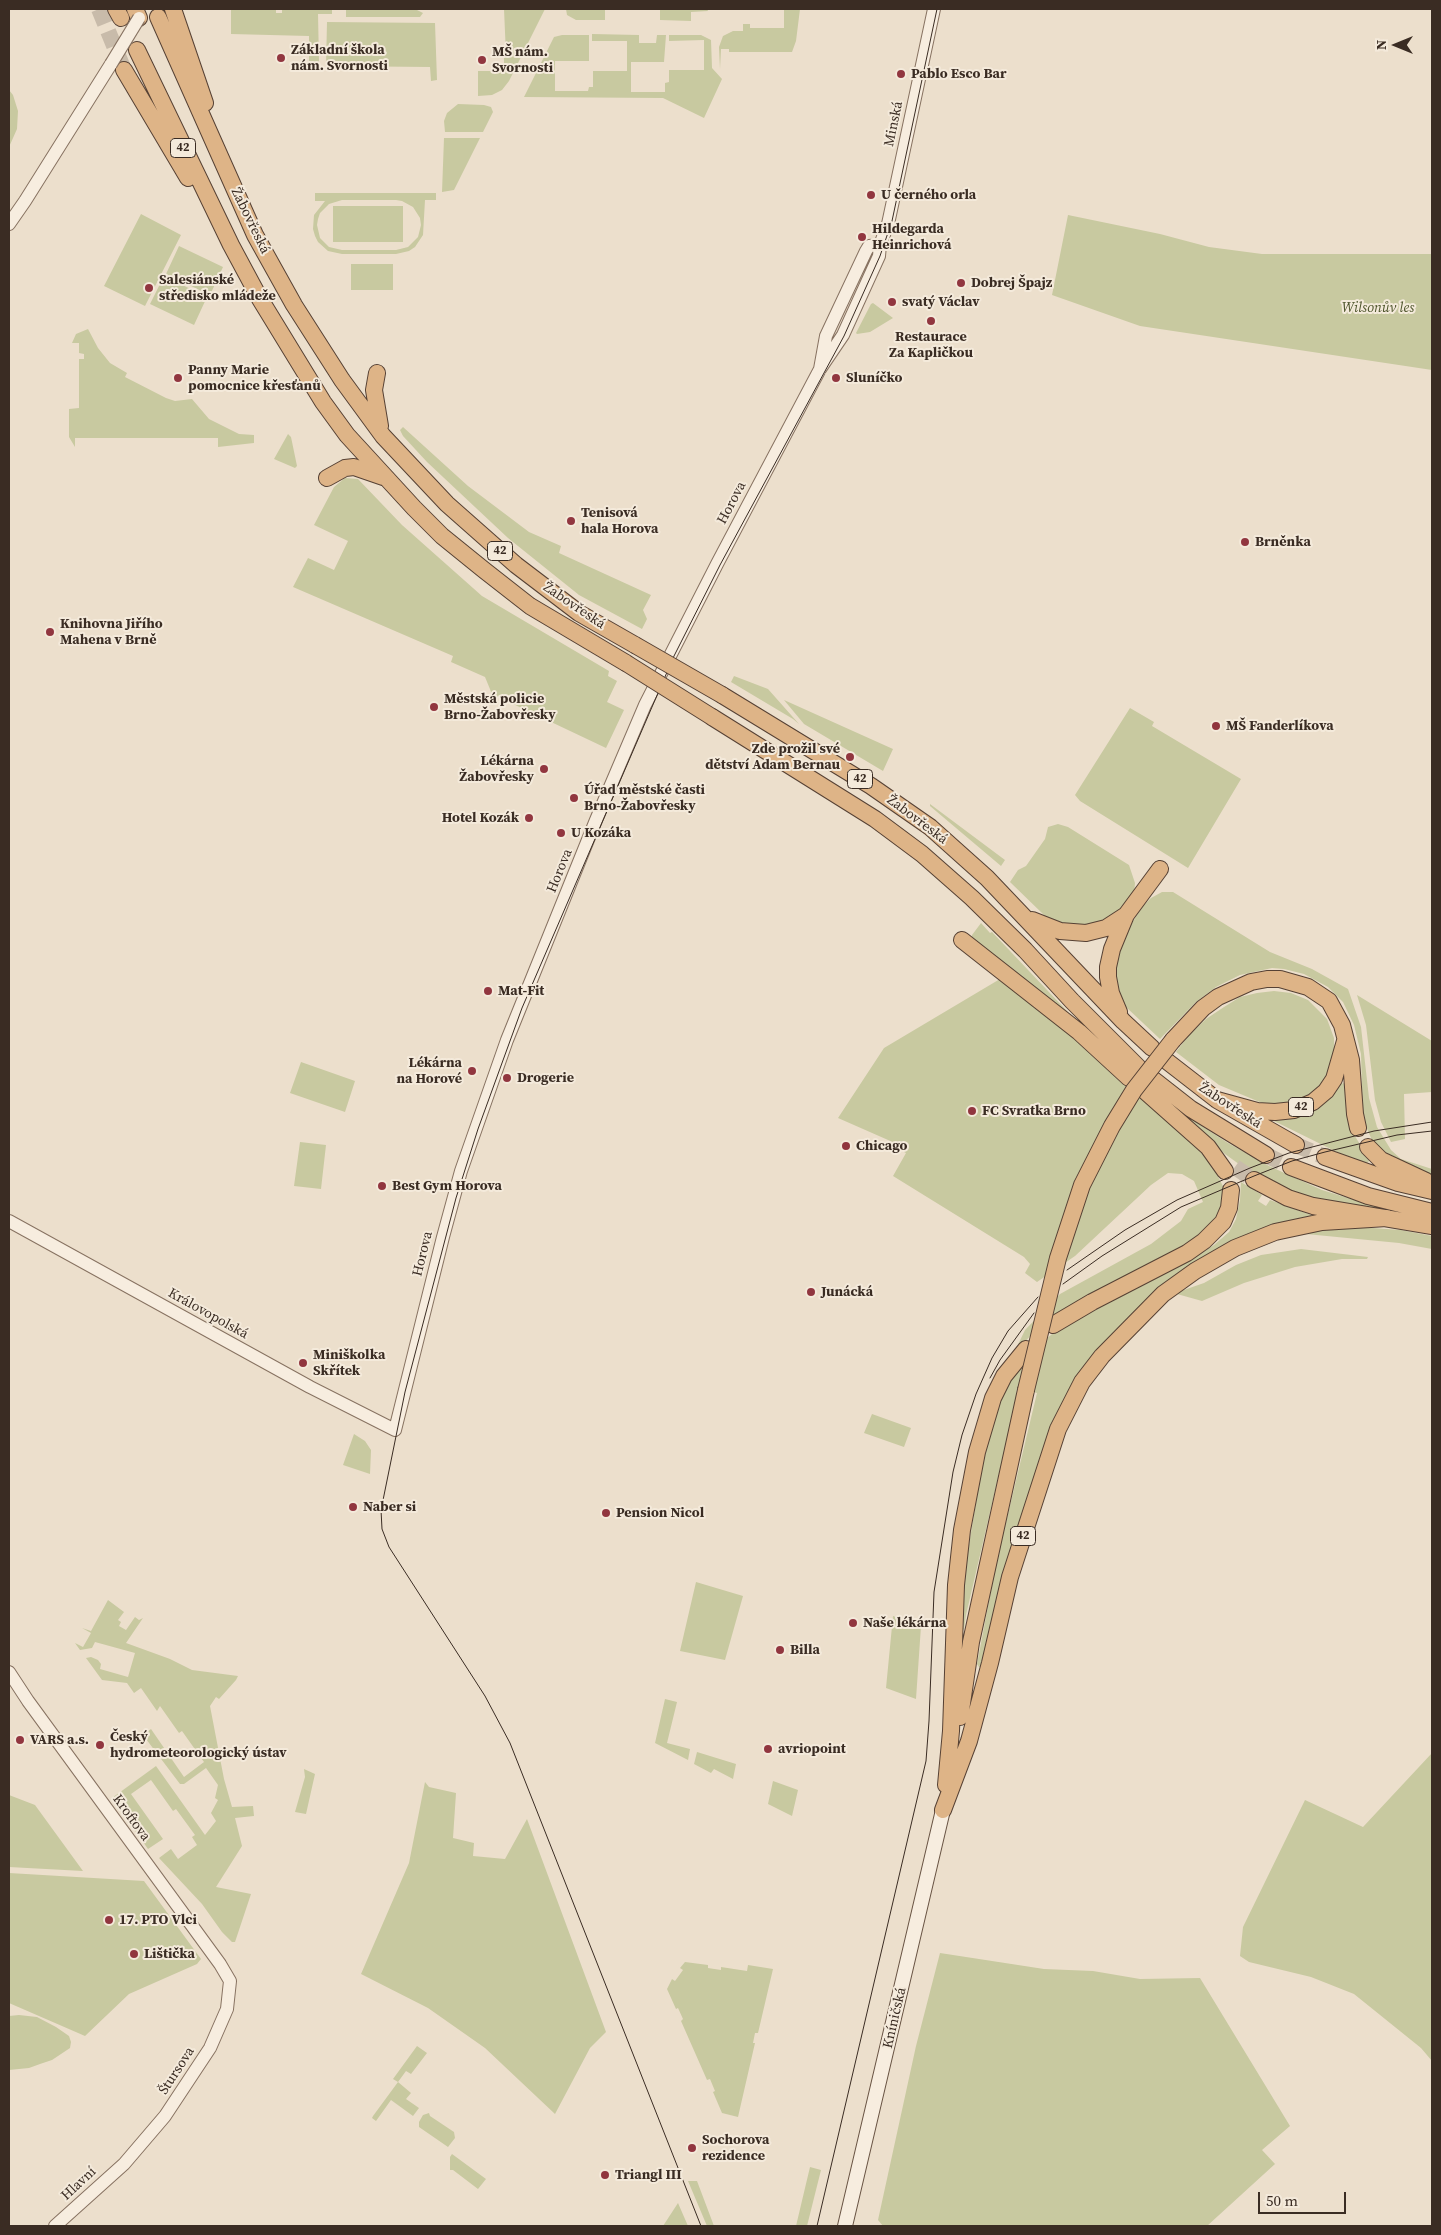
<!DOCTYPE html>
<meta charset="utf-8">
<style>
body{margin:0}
#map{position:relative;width:1441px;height:2235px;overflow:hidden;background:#ecdfcc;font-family:"Source Serif 4",serif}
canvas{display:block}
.frame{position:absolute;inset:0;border:10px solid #3a2c23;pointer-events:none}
.north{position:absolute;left:1371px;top:20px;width:50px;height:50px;-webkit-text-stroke:4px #f4eadb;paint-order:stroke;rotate:270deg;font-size:14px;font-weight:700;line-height:20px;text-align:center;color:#3a2c23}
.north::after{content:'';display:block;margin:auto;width:18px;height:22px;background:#3a2c23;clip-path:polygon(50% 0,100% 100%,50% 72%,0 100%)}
.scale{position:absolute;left:1258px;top:2192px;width:88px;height:22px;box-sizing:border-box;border:2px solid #3a2c23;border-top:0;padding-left:6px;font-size:15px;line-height:18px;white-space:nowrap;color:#3a2c23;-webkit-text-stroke:4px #f4eadb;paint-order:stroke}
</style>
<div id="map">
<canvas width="1441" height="2235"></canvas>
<div class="frame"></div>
<div class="north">N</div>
<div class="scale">50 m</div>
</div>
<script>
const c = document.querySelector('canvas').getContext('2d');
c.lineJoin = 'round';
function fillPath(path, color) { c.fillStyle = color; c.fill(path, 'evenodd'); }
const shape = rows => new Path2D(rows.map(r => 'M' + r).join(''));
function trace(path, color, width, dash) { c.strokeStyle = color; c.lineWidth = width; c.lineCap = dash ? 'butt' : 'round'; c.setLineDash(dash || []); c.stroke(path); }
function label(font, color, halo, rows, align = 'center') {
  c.font = font + ' "Source Serif 4",serif'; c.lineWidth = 4; c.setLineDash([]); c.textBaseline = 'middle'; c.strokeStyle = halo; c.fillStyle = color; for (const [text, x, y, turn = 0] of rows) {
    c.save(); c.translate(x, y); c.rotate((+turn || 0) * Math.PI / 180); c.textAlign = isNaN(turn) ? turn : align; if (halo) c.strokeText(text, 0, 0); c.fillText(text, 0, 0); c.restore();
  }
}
fillPath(shape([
 [231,9,276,9,276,13,282,13,282,9,332,9,332,14,318,14,319,62,309,62,309,36,231,34],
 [346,9,415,9,423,13,420,17,346,17],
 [504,9,545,9,509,81,502,90,492,95,478,96,478,71,504,71,504,55,506,55],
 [566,9,605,9,605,20,576,20,567,15],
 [660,9,707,9,708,11,691,12,691,21,660,20],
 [784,9,800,9,796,41,792,52,729,52,729,49,721,49,720,69,719,47,723,36,733,31,743,31,743,24,750,24,750,28,784,28],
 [327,22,435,23,437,80,431,81,430,67,326,66],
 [592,34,639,35,639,43,656,43,657,35,666,35,664,62,631,62,631,92,665,92,665,83,669,82,669,70,704,70,704,40,669,41,669,35,701,35,711,40,712,68,722,79,704,118,663,98,524,97,554,37,562,35,589,35,589,61,555,61,555,91,588,91,589,87,593,87,593,71,627,71,627,41,592,41],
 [9,90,13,95,18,111,17,129,9,147],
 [458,104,484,105,491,107,493,112,483,132,445,132,444,121,447,113],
 [444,138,480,138,454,190,442,192],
 [315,193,436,193,436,200,425,200,423,235,415,247,409,251,396,254,342,254,328,251,318,242,315,236,313,229,314,215,325,201,315,201],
 [396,200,402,201,413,207,420,218,421,225,418,237,408,247,396,250,342,250,329,247,320,238,317,225,318,219,320,213,329,204,342,200],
 [333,206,403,206,403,242,333,242],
 [141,214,181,235,145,306,104,286],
 [1068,215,1160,234,1209,247,1262,254,1432,254,1432,370,1140,326,1052,295],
 [179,246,223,267,210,295,166,274],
 [351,264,393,264,393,290,351,290],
 [164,276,207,297,194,325,150,304],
 [873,303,893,318,870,332,857,334,856,333,871,304],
 [88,329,98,348,110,363,127,373,125,377,166,398,175,401,192,399,209,419,239,434,254,435,254,443,218,447,218,438,75,438,75,447,69,437,69,409,79,408,79,359,84,359,84,354,79,353,79,343,72,343,76,334],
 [403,427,468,486,529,532,561,546,559,553,651,595,643,610,647,619,642,629,579,595,508,538,427,462,403,436,400,430],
 [288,434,291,437,297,466,295,468,274,459],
 [345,478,358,479,402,525,482,596,609,671,608,676,617,681,607,702,624,710,606,748,492,694,485,677,451,662,453,656,293,587,308,558,334,570,348,541,314,525,334,487],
 [734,676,768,689,799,724,793,719,731,682],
 [784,700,893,749,883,771,804,724],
 [1130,708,1154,722,1152,726,1241,779,1188,868,1080,801,1075,795],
 [930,804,1005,860,1001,866,930,806],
 [1058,824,1068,827,1129,865,1135,883,1134,894,1123,910,1096,924,1066,926,1045,916,1010,882,1018,870,1026,866,1045,839,1048,827],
 [1162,892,1173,892,1270,952,1312,969,1348,989,1361,1027,1369,1098,1377,1127,1391,1150,1401,1159,1432,1169,1432,1177,1384,1154,1372,1140,1363,1120,1361,1054,1354,1025,1343,1002,1328,987,1304,974,1284,969,1272,968,1240,975,1216,987,1196,1002,1160,1039,1126,1007,1118,993,1114,959,1129,927,1143,906,1151,898],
 [981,923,990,933,992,932,1085,1030,972,939,972,935],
 [1000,979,1077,1039,1200,1151,1210,1161,1226,1192,1225,1208,1205,1235,1032,1334,1013,1355,1025,1330,1060,1294,1151,1244,1181,1221,1188,1209,1203,1202,1194,1181,1182,1174,1168,1173,1151,1185,1075,1256,1037,1282,1025,1273,1030,1264,1024,1257,893,1176,906,1153,902,1151,904,1147,838,1118,884,1048],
 [1274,991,1291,993,1308,1000,1327,1019,1334,1038,1334,1055,1329,1074,1318,1088,1310,1095,1298,1101,1275,1104,1262,1103,1219,1085,1176,1052,1189,1035,1206,1019,1224,1007,1240,997,1257,993],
 [1357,995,1432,1041,1432,1092,1404,1094,1405,1139,1391,1142,1381,1122,1375,1100,1366,1025],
 [301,1062,355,1081,345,1112,290,1093],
 [1344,1083,1346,1085,1351,1130,1370,1160,1367,1163,1341,1154,1274,1121,1274,1120,1340,1084],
 [1180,1112,1228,1143,1269,1166,1322,1190,1384,1209,1384,1211,1323,1203,1261,1180,1225,1154,1179,1114],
 [300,1142,326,1145,321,1189,294,1186],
 [1241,1182,1262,1195,1258,1201,1266,1206,1270,1200,1314,1216,1153,1294,1113,1333,1076,1379,982,1667,979,1667,977,1664,996,1564,1037,1393,1017,1388,1015,1405,966,1615,964,1629,962,1631,965,1568,984,1455,1000,1400,1012,1377,1042,1342,1056,1331,1121,1293,1197,1256,1214,1245,1229,1232,1236,1219,1240,1200],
 [1359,1227,1401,1230,1432,1236,1432,1249,1399,1243,1306,1234,1306,1231],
 [1301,1249,1368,1257,1367,1259,1342,1259,1295,1267,1244,1283,1202,1301,1177,1294,1178,1292,1204,1283,1236,1265,1261,1255],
 [872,1414,911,1428,904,1447,864,1433],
 [354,1434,365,1441,371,1450,370,1474,343,1465],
 [696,1582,743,1596,725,1660,680,1651],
 [108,1600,124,1612,118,1620,121,1622,119,1626,126,1630,135,1617,139,1620,143,1618,126,1643,170,1659,192,1670,238,1676,236,1680,219,1699,216,1697,210,1706,224,1779,232,1807,253,1806,254,1816,235,1818,242,1846,216,1887,251,1894,235,1942,232,1942,222,1932,202,1904,159,1858,171,1849,178,1859,197,1845,192,1837,195,1835,176,1809,173,1811,151,1780,131,1794,163,1839,148,1849,112,1798,156,1766,205,1835,216,1821,211,1813,218,1800,215,1798,218,1785,206,1768,184,1784,180,1784,143,1735,151,1729,184,1777,204,1762,182,1731,179,1733,160,1706,157,1711,141,1688,134,1693,127,1683,102,1680,86,1658,91,1657,98,1660,101,1664,100,1669,128,1677,135,1653,95,1642,92,1648,80,1650,75,1643,83,1647,91,1633,82,1628,91,1631],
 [893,1616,921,1626,916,1699,886,1688],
 [665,1699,677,1702,667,1743,690,1749,688,1760,655,1743],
 [697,1752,736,1764,733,1779,714,1769,711,1773,694,1764],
 [1432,1753,1432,2061,1421,2048,1354,1994,1311,1977,1249,1962,1240,1956,1243,1927,1305,1800,1363,1827],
 [304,1769,315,1774,306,1814,295,1812,305,1777],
 [773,1781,798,1790,792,1816,768,1804],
 [425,1782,429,1787,456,1793,453,1838,474,1843,473,1856,505,1859,527,1819,606,2032,590,2048,555,2114,485,2048,428,2008,361,1974,409,1863],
 [9,1795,35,1805,83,1871,9,1867],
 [9,1873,144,1881,201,1959,197,1964,129,1994,85,2036,9,2003],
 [940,1953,1044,1969,1093,1971,1140,1979,1200,1978,1290,2126,1262,2150,1275,2164,1207,2226,883,2226,878,2220,916,2046],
 [685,1962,708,1965,708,1968,721,1970,721,1967,747,1971,748,1965,773,1969,758,2033,755,2033,753,2043,755,2043,738,2117,722,2113,713,2092,715,2091,710,2079,707,2080,681,2021,683,2019,678,2008,676,2009,667,1989,672,1979,675,1981,683,1970,680,1968],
 [19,2015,37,2017,56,2027,69,2036,71,2042,70,2048,52,2060,40,2064,29,2068,9,2070,9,2016],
 [417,2046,427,2053,411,2074,406,2071,398,2082,411,2093,406,2099,419,2108,413,2116,391,2100,376,2121,372,2118,373,2116,398,2082,393,2079],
 [429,2113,430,2116,454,2132,455,2138,448,2147,419,2127,419,2122,423,2115],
 [452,2154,486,2179,478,2189,453,2170,450,2170,450,2157],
 [810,2167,821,2170,807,2226,796,2226],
 [688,2181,697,2181,714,2226,707,2226],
 [678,2203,688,2226,663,2226]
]), '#c8c9a0');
trace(shape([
 [99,9,124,70],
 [1296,1145,1325,1157],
 [1266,1155,1291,1167],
 [1235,1167,1254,1180]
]), '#c8bbaa', 16, [16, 8]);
const tertiary = shape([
 [9,224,25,201,111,64],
 [820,369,826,336,866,251,869,246,880,245],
 [9,1221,310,1387,395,1430,443,1237,461,1171,507,1040,596,820,645,705,717,564,820,369,843,335,879,256,880,245,888,224,934,9],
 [9,1672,28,1701,220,1964,230,1981,227,2009,210,2048,165,2116,124,2164,55,2226]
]);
const secondary = shape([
 [845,2226,943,1810]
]);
const trunk = shape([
 [116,9,121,18],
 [135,9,139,18],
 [173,9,205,103],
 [158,17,255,235,294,305,342,380,383,436,447,504,516,565,579,613,635,645],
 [137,50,231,245,260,299,323,402,347,435,414,508,442,536,484,570,530,606,626,663],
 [124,70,188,178],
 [377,373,374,390,380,426],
 [327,478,345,468,354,467,383,477],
 [722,695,871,786,930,827,987,878,1123,1021,1152,1048],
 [712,717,875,819,922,854,972,898,1025,950,1072,1001,1138,1067],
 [1032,920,1060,931,1086,933,1106,928,1126,915],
 [962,940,1079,1032,1129,1078],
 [1119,1012,1111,993,1108,977,1108,967,1112,949,1126,915,1160,869],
 [1173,1040,1203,1008,1218,997,1251,982,1267,979,1280,979,1308,987,1329,1001,1342,1025,1351,1060,1355,1114,1358,1128],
 [1168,1062,1217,1100,1296,1145],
 [1154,1080,1191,1109,1266,1155],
 [1146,1092,1208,1147,1225,1171],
 [1217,1100,1257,1111,1275,1112,1294,1110,1313,1102,1326,1091,1334,1079,1345,1041],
 [1368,1147,1381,1160,1426,1181],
 [1325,1157,1398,1183,1432,1191],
 [1291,1167,1368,1196,1432,1212],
 [1254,1180,1288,1198,1313,1206,1432,1226],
 [1053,1325,1092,1302,1187,1253,1204,1241,1223,1222,1229,1208,1231,1190],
 [960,1717,971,1642,1026,1390],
 [946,1785,951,1731,956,1585,962,1530,977,1452,993,1398,1004,1376,1026,1349],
 [943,1810,969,1741,990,1663,1010,1577,1058,1429,1082,1382,1102,1356,1163,1294,1195,1271,1235,1248,1275,1232,1322,1222,1387,1218]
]);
trace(tertiary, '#877261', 14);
trace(secondary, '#695444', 16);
trace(trunk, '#564134', 18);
trace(tertiary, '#f7eddf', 12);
trace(secondary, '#f7eddf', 14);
trace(trunk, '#deb487', 16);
trace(shape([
 [1067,1270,1125,1230,1177,1200,1250,1168,1289,1153,1374,1131,1432,1122],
 [1063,1284,1102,1256,1181,1207,1254,1176,1292,1161,1325,1152,1397,1135,1432,1131],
 [990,1378,1000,1360,1034,1313],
 [701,2226,510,1743,485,1696,389,1547,382,1529,381,1510,405,1392,456,1198,478,1129,522,1008,674,656,720,565,844,336,880,256,892,221,937,9],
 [817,2226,926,1761,929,1721,934,1592,953,1472,962,1435,976,1394,992,1358,1008,1331,1038,1297]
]), '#3a2c23', 1);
const tertiaryBridge = shape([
 [111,64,139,18]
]);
const trunkBridge = shape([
 [635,645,722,695],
 [626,663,712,717],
 [1026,1390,1058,1258,1082,1185,1112,1126,1134,1090,1173,1040]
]);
trace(tertiaryBridge, '#877261', 14, []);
trace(trunkBridge, '#564134', 18, []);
trace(tertiaryBridge, '#f7eddf', 12);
trace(trunkBridge, '#deb487', 16);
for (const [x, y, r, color] of [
 [281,58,5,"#91363f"],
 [482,60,5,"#91363f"],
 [901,74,5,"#91363f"],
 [871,195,5,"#91363f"],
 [862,237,5,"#91363f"],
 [961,283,5,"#91363f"],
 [149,288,5,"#91363f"],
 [892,302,5,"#91363f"],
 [931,321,5,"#91363f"],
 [178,378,5,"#91363f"],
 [836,378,5,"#91363f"],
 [571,521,5,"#91363f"],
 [1245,542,5,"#91363f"],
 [50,632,5,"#91363f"],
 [434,707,5,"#91363f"],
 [1216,726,5,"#91363f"],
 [850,757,5,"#91363f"],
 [544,769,5,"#91363f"],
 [574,798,5,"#91363f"],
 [529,818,5,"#91363f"],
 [561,833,5,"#91363f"],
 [488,991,5,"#91363f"],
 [472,1071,5,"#91363f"],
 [507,1078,5,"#91363f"],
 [972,1111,5,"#91363f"],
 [846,1146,5,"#91363f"],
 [382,1186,5,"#91363f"],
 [811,1292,5,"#91363f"],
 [303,1363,5,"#91363f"],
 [353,1507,5,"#91363f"],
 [606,1513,5,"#91363f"],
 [853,1623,5,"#91363f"],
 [780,1650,5,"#91363f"],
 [20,1740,5,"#91363f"],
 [100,1745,5,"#91363f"],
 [768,1749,5,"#91363f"],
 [109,1920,5,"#91363f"],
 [134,1954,5,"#91363f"],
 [692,2148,5,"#91363f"],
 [605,2175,5,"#91363f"]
]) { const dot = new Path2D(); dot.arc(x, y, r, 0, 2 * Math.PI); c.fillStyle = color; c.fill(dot); trace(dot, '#f4eadb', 2); }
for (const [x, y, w] of [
 [183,148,25],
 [500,551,25],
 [860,779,25],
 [1301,1107,25],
 [1023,1536,25]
]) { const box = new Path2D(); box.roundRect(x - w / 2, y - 9.5, w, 19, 4); c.fillStyle = '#f4eadb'; c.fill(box); trace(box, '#3a2c23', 1); }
label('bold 12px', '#3a2c23', null, [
 ["42",183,148],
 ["42",500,551],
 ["42",860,779],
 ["42",1301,1107],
 ["42",1023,1536]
]);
label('bold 14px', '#3a2c23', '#f4eadb', [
 ["Základní škola",291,50],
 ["nám. Svornosti",291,66],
 ["MŠ nám.",492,52],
 ["Svornosti",492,68],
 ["Pablo Esco Bar",911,74],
 ["U černého orla",881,195],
 ["Hildegarda",872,229],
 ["Heinrichová",872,245],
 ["Salesiánské",159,280],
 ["středisko mládeže",159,296],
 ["Dobrej Špajz",971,283],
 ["svatý Václav",902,302],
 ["Restaurace",931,337,"center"],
 ["Za Kapličkou",931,353,"center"],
 ["Panny Marie",188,370],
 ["pomocnice křesťanů",188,386],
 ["Sluníčko",846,378],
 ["Tenisová",581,513],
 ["hala Horova",581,529],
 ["Brněnka",1255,542],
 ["Knihovna Jiřího",60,624],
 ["Mahena v Brně",60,640],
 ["Městská policie",444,699],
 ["Brno-Žabovřesky",444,715],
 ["MŠ Fanderlíkova",1226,726],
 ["Zde prožil své",840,749,"right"],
 ["dětství Adam Bernau",840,765,"right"],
 ["Lékárna",534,761,"right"],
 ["Žabovřesky",534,777,"right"],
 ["Úřad městské časti",584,790],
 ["Brno-Žabovřesky",584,806],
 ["Hotel Kozák",519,818,"right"],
 ["U Kozáka",571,833],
 ["Mat-Fit",498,991],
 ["Lékárna",462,1063,"right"],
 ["na Horové",462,1079,"right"],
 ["Drogerie",517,1078],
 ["FC Svratka Brno",982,1111],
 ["Chicago",856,1146],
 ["Best Gym Horova",392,1186],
 ["Junácká",821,1292],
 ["Miniškolka",313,1355],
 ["Skřítek",313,1371],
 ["Naber si",363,1507],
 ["Pension Nicol",616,1513],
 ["Naše lékárna",863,1623],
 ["Billa",790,1650],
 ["Český",110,1737],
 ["hydrometeorologický ústav",110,1753],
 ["VARS a.s.",30,1740],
 ["avriopoint",778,1749],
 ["17. PTO Vlci",119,1920],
 ["Lištička",144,1954],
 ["Sochorova",702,2140],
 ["rezidence",702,2156],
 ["Triangl III",615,2175]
], 'left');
label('14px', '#3a2c23', '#f4eadb', [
 ["Minská",894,124,-78],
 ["Žabovřeská",250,221,64],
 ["Horova",732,503,-62],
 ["Žabovřeská",574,606,34],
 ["Žabovřeská",917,820,37],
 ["Horova",560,871,-68],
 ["Žabovřeská",1230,1106,33],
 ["Horova",423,1254,-76],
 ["Královopolská",208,1314,29],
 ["Kroftova",131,1818,54],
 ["Kníničská",895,2018,-77],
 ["Štursova",177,2071,-57],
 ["Hlavní",79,2184,-43]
]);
label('italic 14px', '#4d542b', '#f4eadb', [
 ["Wilsonův les",1378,308]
]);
</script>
